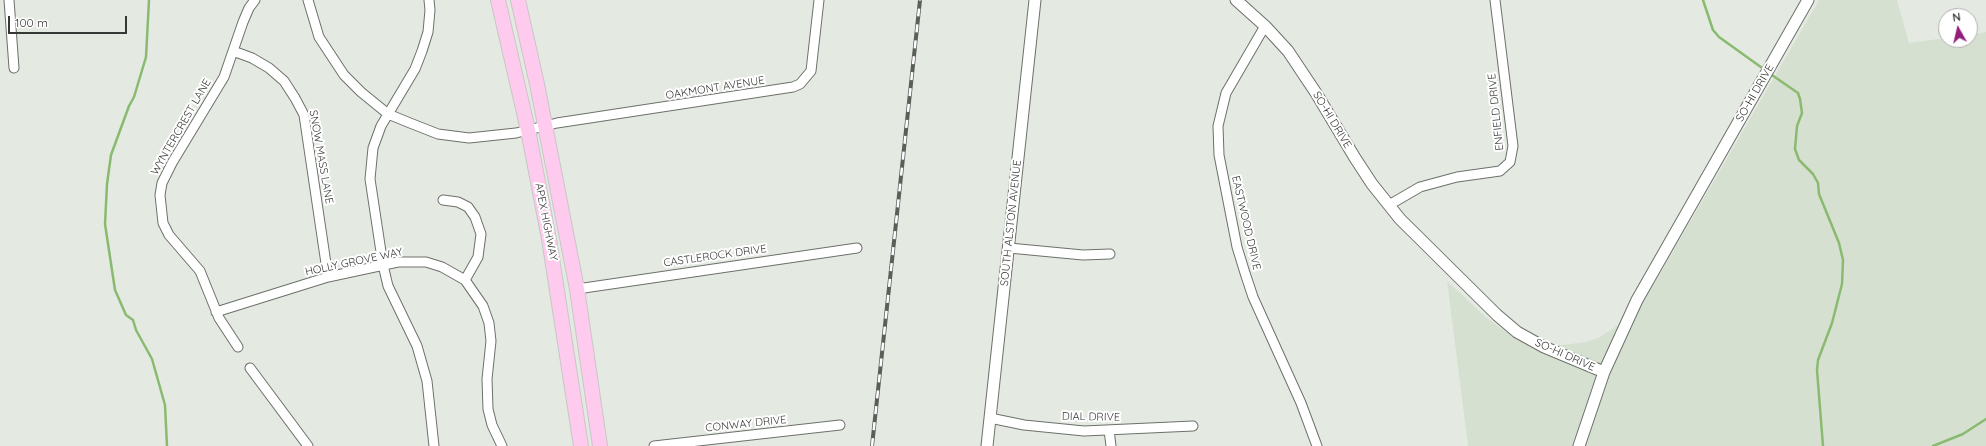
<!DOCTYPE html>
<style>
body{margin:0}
#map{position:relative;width:1986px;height:446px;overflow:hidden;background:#e4eae2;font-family:Quicksand,sans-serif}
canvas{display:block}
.north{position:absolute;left:1938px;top:8px;width:40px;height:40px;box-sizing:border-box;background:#fff;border:1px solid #afafae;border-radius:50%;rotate:352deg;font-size:11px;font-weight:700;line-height:16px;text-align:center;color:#363835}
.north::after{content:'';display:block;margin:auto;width:14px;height:18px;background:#931d7a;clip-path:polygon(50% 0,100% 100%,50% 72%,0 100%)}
.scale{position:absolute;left:8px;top:16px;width:119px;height:18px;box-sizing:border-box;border:2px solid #363835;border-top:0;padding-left:5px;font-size:12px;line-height:14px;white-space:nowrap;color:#363835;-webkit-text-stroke:3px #fff;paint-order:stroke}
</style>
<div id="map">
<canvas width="1986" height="446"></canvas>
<div class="north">N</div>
<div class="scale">100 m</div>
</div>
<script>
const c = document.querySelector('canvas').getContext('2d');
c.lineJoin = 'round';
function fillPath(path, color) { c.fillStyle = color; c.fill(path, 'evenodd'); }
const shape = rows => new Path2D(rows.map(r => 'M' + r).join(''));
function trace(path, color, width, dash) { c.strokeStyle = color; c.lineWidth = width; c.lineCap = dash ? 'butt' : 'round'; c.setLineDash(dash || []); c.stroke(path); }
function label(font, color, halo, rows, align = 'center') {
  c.font = font + ' Quicksand,sans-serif'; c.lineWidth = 4; c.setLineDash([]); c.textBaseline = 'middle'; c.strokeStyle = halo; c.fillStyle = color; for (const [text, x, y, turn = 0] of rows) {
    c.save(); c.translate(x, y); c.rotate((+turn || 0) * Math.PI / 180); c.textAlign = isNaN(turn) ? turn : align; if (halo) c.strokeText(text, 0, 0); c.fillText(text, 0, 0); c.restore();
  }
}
fillPath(shape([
 [1819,0,1897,0,1909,43,1946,38,1946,40,1970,40,1970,35,1986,32,1986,446,1468,446,1447,281,1487,318,1505,331,1520,338,1541,344,1562,345,1586,342,1600,337,1629,318,1654,284]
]), '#d6e0d1');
trace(shape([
 [149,0,146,57,134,97,129,106,111,155,107,184,105,224,115,290,126,315,133,320,136,330,152,359,165,405,167,446],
 [1703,0,1713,30,1719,37,1765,70],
 [1769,73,1798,93,1800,99,1802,113,1797,126,1795,149,1799,160,1813,174,1818,183,1819,194,1839,243,1843,260,1842,284,1832,323,1818,360,1817,370,1823,446],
 [1933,446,1963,434,1986,419]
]), '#8aba70', 2.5);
const minor = shape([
 [9,0,14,68],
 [308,0,319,37,344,75,361,92,388,114,410,123,438,134,469,138,516,133,557,123,793,87,800,84,811,71,819,0],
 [429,0,430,10,428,32,422,51,415,69,381,126,373,148,370,179,383,265,388,286,417,346,427,381,434,446],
 [1265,26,1226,93,1218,126,1219,155,1237,247,1245,273,1253,297,1301,403,1317,446],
 [233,51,252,58,269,68,284,81,295,98,304,115,328,277],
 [443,200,458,202,468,207,475,217,481,234,478,257,465,280],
 [1389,205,1420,187,1457,177,1500,171,1510,162,1513,146,1495,0],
 [1009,248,1083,255,1110,254],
 [577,289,857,248],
 [216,312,328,277,398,262,426,262,442,267,465,280,483,306,489,323,491,341,487,379,488,409,492,425,502,446],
 [238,347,219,318,200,271,169,235,163,223,160,195,162,183,172,163,224,77,243,22,249,8,255,0],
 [250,368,308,446],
 [990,418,1024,425,1084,431,1193,426],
 [1109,430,1111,446],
 [654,446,840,425]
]);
const tertiary = shape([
 [1236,0,1265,26,1288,51,1316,93,1355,158,1372,184,1400,219,1497,315,1517,332,1544,347,1604,372],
 [987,446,1035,0],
 [1579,446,1604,372,1637,300,1808,0]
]);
const primary = shape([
 [498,0,528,130,549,239,581,446],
 [518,0,537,84,577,289,600,446]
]);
trace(minor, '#6c716a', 11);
trace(tertiary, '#6c716a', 13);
trace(primary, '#c7c7c6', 16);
trace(minor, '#fff', 9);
trace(tertiary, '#fff', 11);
trace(primary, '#fecbef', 14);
const rail = shape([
 [872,446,920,0]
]);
trace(rail, '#5c5e5a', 4);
trace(rail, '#fff', 2.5, [8]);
label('11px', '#363835', '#fff', [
 ["OAKMONT AVENUE",715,88,-9],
 ["SO-HI DRIVE",1755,93,-60],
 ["ENFIELD DRIVE",1496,112,-96],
 ["SO-HI DRIVE",1332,120,59],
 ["WYNTERCREST LANE",181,127,-60],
 ["SNOW MASS LANE",321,157,80],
 ["APEX HIGHWAY",546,222,79],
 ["SOUTH ALSTON AVENUE",1011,223,-84],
 ["EASTWOOD DRIVE",1246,223,77],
 ["CASTLEROCK DRIVE",715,256,-8],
 ["HOLLY GROVE WAY",354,262,-12],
 ["SO-HI DRIVE",1565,355,24],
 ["DIAL DRIVE",1091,417,1],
 ["CONWAY DRIVE",746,424,-6]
]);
</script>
